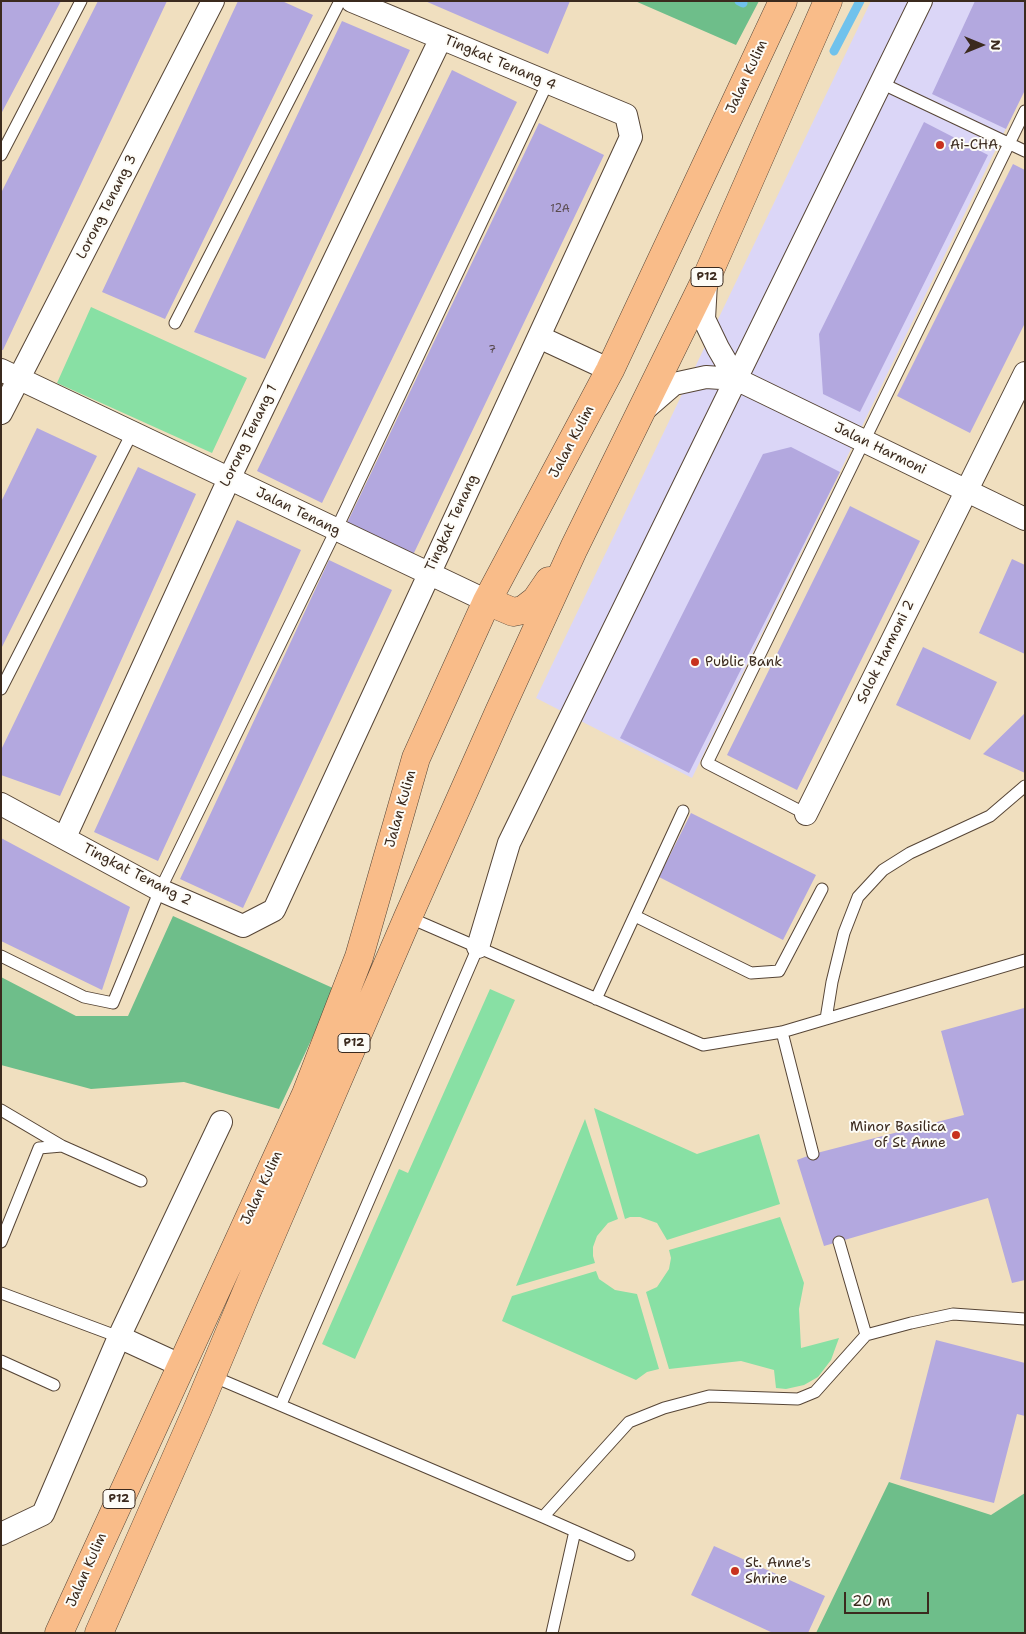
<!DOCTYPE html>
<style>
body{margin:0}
#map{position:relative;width:1026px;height:1634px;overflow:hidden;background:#f0dfbf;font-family:"Shantell Sans",sans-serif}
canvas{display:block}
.frame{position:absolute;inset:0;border:2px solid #3b2a1e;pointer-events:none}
.north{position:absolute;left:956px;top:20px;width:50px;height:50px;-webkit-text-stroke:4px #fdfcf7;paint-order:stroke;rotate:90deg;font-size:14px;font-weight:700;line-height:20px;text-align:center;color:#3b2a1e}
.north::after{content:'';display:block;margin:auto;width:18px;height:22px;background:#3b2a1e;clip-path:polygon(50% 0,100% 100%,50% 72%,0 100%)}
.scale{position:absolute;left:844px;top:1592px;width:85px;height:22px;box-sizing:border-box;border:2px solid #3b2a1e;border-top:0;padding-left:6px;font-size:15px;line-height:18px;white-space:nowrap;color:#3b2a1e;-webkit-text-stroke:4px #fdfcf7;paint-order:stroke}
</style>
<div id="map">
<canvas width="1026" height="1634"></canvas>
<div class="frame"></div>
<div class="north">N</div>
<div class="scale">20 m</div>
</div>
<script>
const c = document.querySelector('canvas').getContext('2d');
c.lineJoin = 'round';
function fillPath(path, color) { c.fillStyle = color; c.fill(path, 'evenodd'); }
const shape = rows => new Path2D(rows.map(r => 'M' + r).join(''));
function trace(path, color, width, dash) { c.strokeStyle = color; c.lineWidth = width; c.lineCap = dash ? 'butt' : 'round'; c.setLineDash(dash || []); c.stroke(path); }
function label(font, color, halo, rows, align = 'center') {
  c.font = font + ' "Shantell Sans",sans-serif'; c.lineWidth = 4; c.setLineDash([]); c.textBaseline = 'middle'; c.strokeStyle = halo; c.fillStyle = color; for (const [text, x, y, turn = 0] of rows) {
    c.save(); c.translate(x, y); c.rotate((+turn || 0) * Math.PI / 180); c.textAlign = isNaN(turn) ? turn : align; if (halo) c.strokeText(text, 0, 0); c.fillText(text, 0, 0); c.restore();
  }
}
fillPath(shape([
 [871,1,1025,1,1025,89,692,778,536,698]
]), '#dbd6f7');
fillPath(shape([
 [91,307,247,378,212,453,57,383],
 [490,989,515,1000,355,1359,322,1344,399,1169,408,1173],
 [594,1108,697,1154,759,1134,780,1204,667,1240,657,1223,640,1217,630,1217,625,1219],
 [585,1119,618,1219,608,1223,597,1236,593,1247,593,1256,595,1263,516,1286],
 [780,1217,804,1283,799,1309,801,1348,839,1338,831,1360,818,1377,804,1385,786,1389,776,1388,774,1370,741,1361,669,1369,646,1292,657,1287,669,1269,671,1258,669,1250],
 [596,1271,599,1279,615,1290,637,1294,659,1369,647,1372,636,1380,502,1321,512,1296]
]), '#88e0a4');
fillPath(shape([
 [635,1,759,1,736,45],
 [173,916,335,989,279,1109,184,1082,91,1089,1,1065,1,977,76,1016,128,1016],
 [889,1482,991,1515,1025,1493,1025,1633,816,1633]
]), '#6ebe8a');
trace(shape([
 [739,1,743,3],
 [834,51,860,1]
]), '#70c2ec', 9);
fillPath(shape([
 [1,1,61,1,1,114],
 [98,1,167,1,3,350,1,350,1,193],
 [238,1,282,1,313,15,165,319,102,292],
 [425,1,570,1,548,54],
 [975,1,1025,1,1025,90,1006,129,932,94],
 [342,21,410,50,265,359,194,332],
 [452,70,517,102,322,503,257,471],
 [924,122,988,155,860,412,823,394,819,334],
 [539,123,604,155,413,555,347,523],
 [1013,164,1025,170,1025,323,970,433,897,396],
 [37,428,97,456,1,649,1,502],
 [791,447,840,472,689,773,620,738,763,454],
 [138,467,196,494,60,796,1,775,1,750],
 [850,506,920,541,797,790,727,755],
 [237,520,301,550,158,861,94,832],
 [1012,559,1025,565,1025,654,979,633],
 [329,560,392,590,243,908,180,879],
 [923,647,997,682,970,740,896,705],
 [1025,713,1025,773,983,754],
 [691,813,816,875,783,940,659,877],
 [1,838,130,907,102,990,1,941],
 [1024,1008,1025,1280,1012,1283,988,1198,824,1246,797,1160,813,1154,964,1115,941,1031],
 [936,1340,1025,1363,1025,1416,1017,1414,994,1503,900,1479],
 [714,1546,825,1596,808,1633,773,1633,691,1595]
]), '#b3a8df');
const service = shape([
 [881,83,1025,151],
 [1,155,81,1],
 [175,323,340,1],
 [1,689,132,433],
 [806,814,707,763,1025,111],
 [635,916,751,973,779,971,822,889],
 [408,917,703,1045,782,1032,1025,960],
 [1,956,84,997,113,1003,160,890,336,530,548,82],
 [596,999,683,811],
 [826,1019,832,982,844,933,858,897,883,870,910,853,990,816,1025,786],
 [782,1032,813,1154],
 [1,1110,62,1146],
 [1,1242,39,1148,62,1146,141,1181],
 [839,1242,866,1335],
 [1,1293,119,1337],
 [1,1361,54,1385],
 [212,1376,543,1517,629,1555],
 [281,1404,478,947],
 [543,1517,629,1422,664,1408,709,1396,798,1399,815,1392,866,1335,911,1323,953,1314,1025,1319],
 [552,1633,575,1531]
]);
const minor = shape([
 [706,283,704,319,718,348,736,379],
 [539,337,610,370],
 [1,370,487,601],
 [644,410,674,384,706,377,736,379,1025,519],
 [1,413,213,1],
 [1,804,160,890,243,926,274,910,631,137,626,115,352,1],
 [806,814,1025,373],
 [65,837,229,479,441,38],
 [478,947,509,843,921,1],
 [119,1337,180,1365],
 [1,1534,43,1514,119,1337,221,1122]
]);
const primary = shape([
 [487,601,513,612,523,610,536,600,549,581],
 [59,1633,306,1094,359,957,416,758,487,601,610,370,783,1],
 [99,1633,198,1408,247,1291,408,917,499,712,574,548,706,279,828,1]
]);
trace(service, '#564536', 13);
trace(minor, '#564536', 24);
trace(primary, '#564536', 29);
trace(service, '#fff', 11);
trace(minor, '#fff', 22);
trace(primary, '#f9bc89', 28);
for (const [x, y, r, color] of [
 [940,145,5,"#c8321e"],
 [695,662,5,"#c8321e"],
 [956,1135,5,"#c8321e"],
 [735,1571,5,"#c8321e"]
]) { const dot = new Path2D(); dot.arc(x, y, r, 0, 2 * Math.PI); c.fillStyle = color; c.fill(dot); trace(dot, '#fdfcf7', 2); }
label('11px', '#594a4e', null, [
 ["12A",560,209],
 ["7",492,350]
]);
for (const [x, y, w] of [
 [707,277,32],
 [354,1043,32],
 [119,1499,32]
]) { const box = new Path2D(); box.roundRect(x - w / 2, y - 9.5, w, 19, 4); c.fillStyle = '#fdfcf7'; c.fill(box); trace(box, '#3b2a1e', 1); }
label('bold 12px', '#3b2a1e', null, [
 ["P12",707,277],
 ["P12",354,1043],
 ["P12",119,1499]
]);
label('14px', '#3b2a1e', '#fdfcf7', [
 ["Tingkat Tenang 4",500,63,23],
 ["Jalan Kulim",747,77,-65],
 ["Lorong Tenang 3",107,207,-63],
 ["Lorong Tenang 1",249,436,-64],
 ["Jalan Kulim",572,442,-62],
 ["Jalan Harmoni",880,449,26],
 ["Jalan Tenang",298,512,26],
 ["Tingkat Tenang",452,523,-65],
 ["Solok Harmoni 2",886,652,-64],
 ["Jalan Kulim",401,809,-74],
 ["Tingkat Tenang 2",137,875,27],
 ["Jalan Kulim",262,1188,-65],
 ["Jalan Kulim",87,1570,-66]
]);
label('14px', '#3b2a1e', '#fdfcf7', [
 ["Ai-CHA",950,145],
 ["Public Bank",705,662],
 ["Minor Basilica",946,1127,"right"],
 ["of St Anne",946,1143,"right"],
 ["St. Anne's",745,1563],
 ["Shrine",745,1579]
], 'left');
</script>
